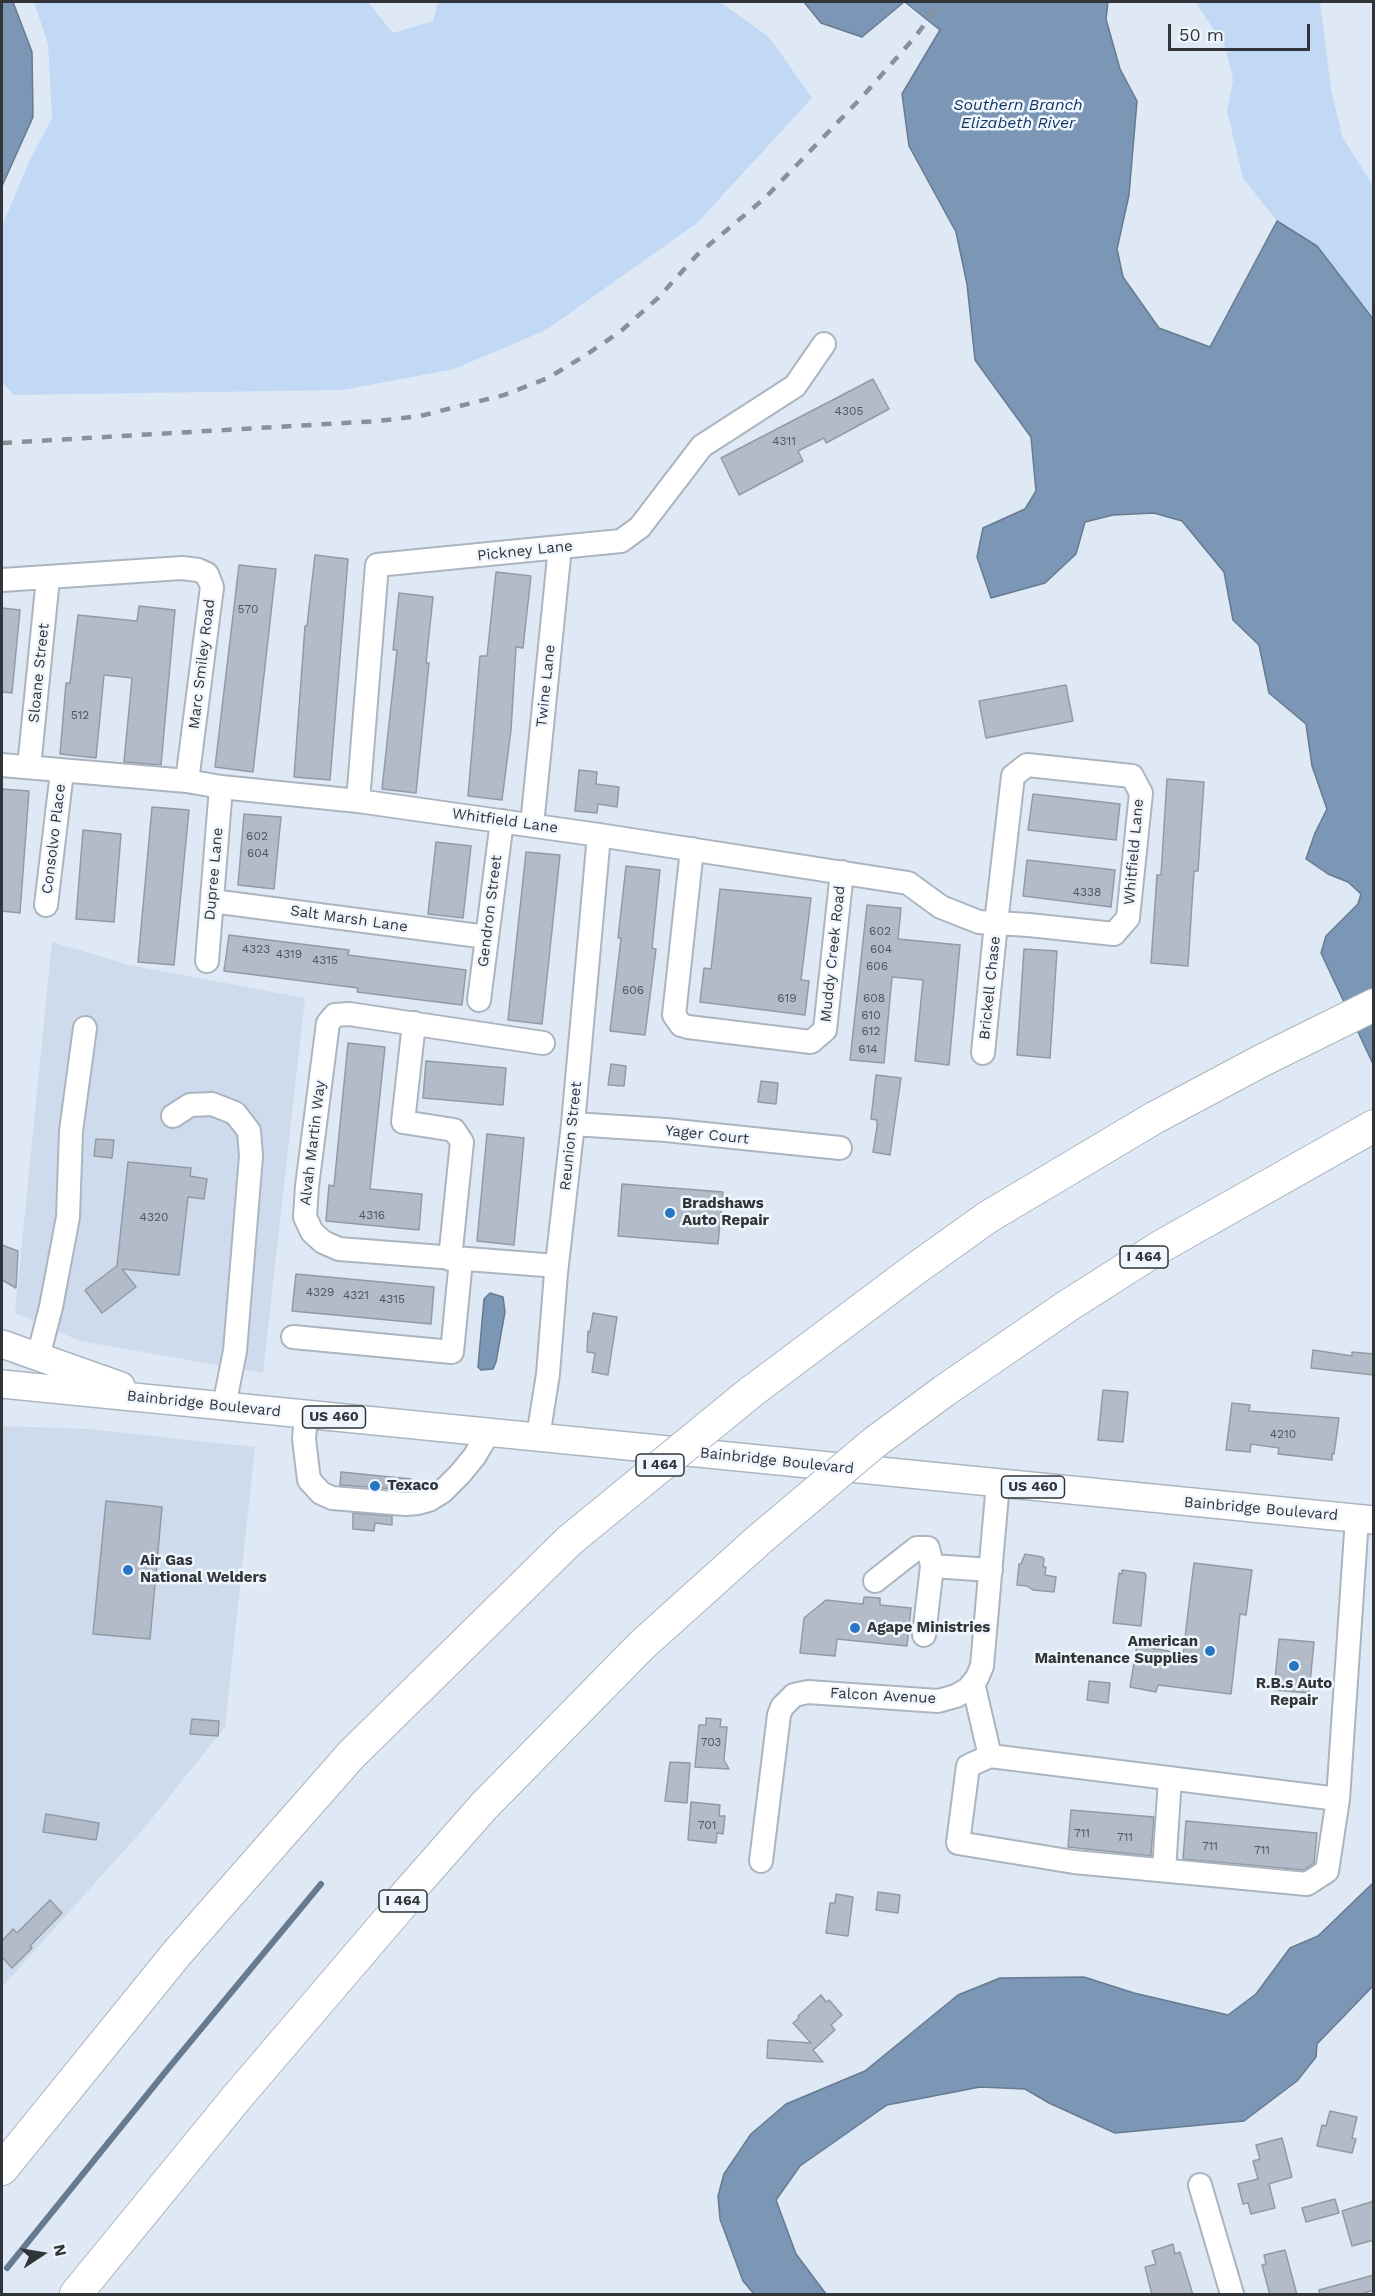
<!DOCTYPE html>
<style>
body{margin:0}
#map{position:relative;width:1375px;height:2296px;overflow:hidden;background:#dfe9f5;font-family:"Work Sans",sans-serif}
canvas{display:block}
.frame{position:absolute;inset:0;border:3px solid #313539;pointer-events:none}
.north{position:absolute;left:12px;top:2224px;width:60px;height:60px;-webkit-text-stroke:4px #f0f6fd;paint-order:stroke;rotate:78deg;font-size:16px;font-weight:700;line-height:24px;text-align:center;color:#313539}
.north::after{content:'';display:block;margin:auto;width:21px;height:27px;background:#313539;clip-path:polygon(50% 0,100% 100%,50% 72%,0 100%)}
.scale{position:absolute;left:1168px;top:24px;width:142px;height:27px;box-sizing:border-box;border:3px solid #313539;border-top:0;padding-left:8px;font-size:18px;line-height:21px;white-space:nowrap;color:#313539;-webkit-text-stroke:4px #f0f6fd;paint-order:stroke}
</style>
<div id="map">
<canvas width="1375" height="2296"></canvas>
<div class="frame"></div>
<div class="north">N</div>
<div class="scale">50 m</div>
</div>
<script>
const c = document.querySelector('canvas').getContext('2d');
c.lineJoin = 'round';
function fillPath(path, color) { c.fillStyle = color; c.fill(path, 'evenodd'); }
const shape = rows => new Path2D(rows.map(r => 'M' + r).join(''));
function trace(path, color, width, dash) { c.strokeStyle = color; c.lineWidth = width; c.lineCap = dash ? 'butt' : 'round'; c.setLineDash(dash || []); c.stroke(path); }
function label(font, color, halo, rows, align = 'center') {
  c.font = font + ' "Work Sans",sans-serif'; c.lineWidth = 5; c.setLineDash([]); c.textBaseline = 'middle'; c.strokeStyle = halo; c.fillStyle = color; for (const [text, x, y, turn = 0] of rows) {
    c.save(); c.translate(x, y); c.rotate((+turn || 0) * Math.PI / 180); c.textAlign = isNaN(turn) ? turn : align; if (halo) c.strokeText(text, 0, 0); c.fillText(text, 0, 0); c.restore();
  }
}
fillPath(shape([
 [52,942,129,965,305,998,263,1373,80,1341,15,1313],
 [2,1426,89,1429,255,1447,225,1727,147,1825,2,1987]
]), '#cddbec');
fillPath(shape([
 [34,2,368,2,393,33,433,21,438,2,720,2,769,37,812,98,697,223,546,330,454,369,343,390,14,395,2,382,2,226,29,162,52,118,48,44],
 [1195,2,1320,2,1331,89,1342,136,1373,186,1373,319,1317,246,1277,221,1243,178,1227,111,1233,80,1225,46]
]), '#c1d9f4');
const water = shape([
 [2,2,13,2,32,52,33,117,2,186,2,2],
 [804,2,904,2,862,37,821,23,804,2],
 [905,2,1108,2,1106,19,1120,69,1137,101,1129,195,1117,249,1123,277,1159,328,1210,347,1277,221,1317,246,1373,319,1373,1064,1321,953,1326,936,1358,904,1361,894,1348,882,1328,874,1306,859,1315,833,1327,809,1312,766,1306,724,1269,693,1259,645,1233,620,1224,572,1182,521,1154,513,1113,515,1085,522,1076,554,1045,583,991,598,977,557,983,528,1025,509,1036,491,1031,437,975,360,967,284,956,232,909,146,902,94,940,30,905,2],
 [490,1293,503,1297,505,1312,496,1362,493,1369,481,1370,478,1367,484,1299,490,1293],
 [1373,1883,1373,1986,1317,2044,1316,2057,1297,2081,1244,2121,1115,2133,1049,2103,1025,2089,980,2087,887,2105,800,2166,776,2200,796,2254,826,2294,754,2294,743,2281,720,2219,718,2196,724,2174,751,2134,786,2104,865,2071,958,1995,1000,1978,1084,1977,1134,1993,1228,2015,1256,1994,1290,1948,1318,1936,1373,1883]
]);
fillPath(water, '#7c97b6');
trace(water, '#667a90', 1.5);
trace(shape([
 [7,2268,167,2070,321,1884]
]), '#667a90', 6);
const building = shape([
 [873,379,889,409,826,443,824,438,798,451,803,461,739,495,721,458,873,379],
 [315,555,348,559,330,780,294,777,305,626,307,626,315,555],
 [239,565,276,569,253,772,215,767,239,565],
 [496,572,531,576,523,648,516,647,511,730,502,800,468,796,480,656,487,656,496,572],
 [399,593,433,597,426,663,429,663,416,793,382,789,397,650,393,650,399,593],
 [139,606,175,610,161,765,124,762,132,678,104,675,96,758,60,754,66,683,70,683,78,615,137,621,139,606],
 [2,608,20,610,12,693,2,692,2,608],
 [1066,685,1073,721,986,738,979,701,1066,685],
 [579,770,597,772,596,784,619,787,617,807,598,804,597,813,575,811,579,770],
 [1167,779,1204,782,1198,871,1194,871,1188,966,1151,963,1157,875,1161,875,1167,779],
 [2,789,29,791,20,913,2,911,2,789],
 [1033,794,1120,804,1116,840,1028,830,1033,794],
 [152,807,189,810,174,965,138,962,152,807],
 [244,814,281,817,274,889,238,885,244,814],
 [83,830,121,834,114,922,76,919,83,830],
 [436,842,471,846,463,918,428,914,436,842],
 [526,852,560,855,542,1024,508,1020,526,852],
 [1027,860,1115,870,1111,907,1023,896,1027,860],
 [626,866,660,870,652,948,656,949,645,1035,610,1031,621,938,618,938,626,866],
 [720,889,811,898,801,980,809,981,805,1015,700,1002,704,968,711,969,720,889],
 [867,905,901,908,898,939,960,945,949,1065,915,1061,923,980,892,977,884,1063,850,1060,867,905],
 [229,935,349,950,348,955,466,970,462,1005,357,992,358,988,224,971,229,935],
 [1024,949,1057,951,1050,1058,1017,1055,1024,949],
 [348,1043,385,1047,370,1189,422,1194,419,1230,326,1221,329,1185,334,1186,348,1043],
 [426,1061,506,1068,503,1105,423,1098,426,1061],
 [611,1064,626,1066,624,1086,608,1085,611,1064],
 [876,1075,901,1078,890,1155,873,1152,877,1127,877,1120,871,1119,876,1075],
 [761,1081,778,1083,776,1104,758,1102,761,1081],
 [487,1134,524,1138,514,1245,477,1241,487,1134],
 [96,1139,114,1140,112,1158,94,1156,96,1139],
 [128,1162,191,1168,190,1176,207,1179,204,1199,188,1197,179,1275,122,1269,136,1287,102,1313,85,1290,117,1266,128,1162],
 [622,1184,723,1192,718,1244,618,1236,622,1184],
 [2,1245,18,1251,16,1288,2,1280,2,1245],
 [296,1274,434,1287,431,1324,292,1311,296,1274],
 [593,1313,617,1317,608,1375,592,1372,595,1353,587,1352,588,1331,590,1332,593,1313],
 [1313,1350,1352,1356,1352,1352,1374,1354,1374,1375,1311,1368,1313,1350],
 [1103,1390,1128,1392,1123,1442,1098,1440,1103,1390],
 [1232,1403,1250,1405,1249,1411,1339,1418,1334,1454,1332,1453,1332,1460,1278,1454,1279,1448,1251,1444,1250,1452,1226,1450,1232,1403],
 [341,1472,411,1479,410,1490,340,1485,341,1472],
 [106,1501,162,1507,150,1639,93,1634,106,1501],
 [353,1513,392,1516,392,1525,375,1523,374,1531,353,1529,353,1513],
 [1025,1554,1042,1557,1044,1559,1043,1567,1046,1567,1045,1575,1056,1577,1054,1592,1033,1590,1027,1586,1017,1585,1019,1564,1021,1564,1025,1554],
 [1194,1563,1252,1570,1246,1615,1240,1614,1231,1694,1158,1685,1156,1692,1130,1687,1137,1645,1183,1654,1194,1563],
 [1122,1570,1145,1573,1146,1576,1141,1626,1113,1623,1119,1573,1122,1574,1122,1570],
 [864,1597,880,1598,880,1605,911,1608,907,1646,837,1639,835,1656,800,1653,804,1618,826,1600,863,1604,864,1597],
 [1279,1639,1314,1642,1309,1693,1274,1690,1279,1639],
 [1089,1681,1110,1683,1108,1703,1087,1700,1089,1681],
 [706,1718,721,1719,720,1727,727,1727,724,1760,729,1769,695,1767,699,1725,706,1725,706,1718],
 [192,1719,219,1721,218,1736,190,1734,192,1719],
 [670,1762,690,1763,687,1803,665,1801,670,1762],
 [691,1802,720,1805,719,1816,725,1816,723,1834,717,1833,716,1843,688,1840,691,1802],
 [1071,1810,1154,1817,1151,1856,1068,1847,1071,1810],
 [46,1814,99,1823,96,1840,43,1832,46,1814],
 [1186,1821,1317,1833,1314,1863,1304,1870,1183,1859,1186,1821],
 [878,1892,900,1895,898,1913,876,1910,878,1892],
 [836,1894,853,1897,848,1936,826,1933,830,1903,835,1903,836,1894],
 [50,1900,62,1913,30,1946,32,1948,12,1968,2,1957,2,1941,13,1929,17,1933,50,1900],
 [821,1995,826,2002,829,2000,842,2015,831,2025,835,2030,813,2050,823,2062,767,2058,768,2040,811,2043,793,2023,799,2018,798,2016,821,1995],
 [1330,2111,1357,2117,1352,2138,1356,2139,1352,2153,1317,2146,1322,2125,1326,2126,1330,2111],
 [1282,2138,1292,2177,1269,2184,1275,2208,1251,2214,1248,2203,1243,2204,1238,2184,1258,2179,1253,2161,1260,2159,1256,2145,1282,2138],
 [1335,2199,1339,2213,1306,2222,1302,2208,1335,2199],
 [1374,2201,1374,2240,1352,2246,1342,2211,1374,2201],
 [1173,2244,1175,2254,1180,2252,1193,2295,1152,2295,1145,2267,1156,2264,1152,2251,1173,2244],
 [1285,2250,1297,2295,1270,2295,1262,2265,1266,2264,1264,2255,1285,2250],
 [1374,2275,1374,2290,1358,2295,1320,2295,1319,2290,1374,2275]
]);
fillPath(building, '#b2bbc7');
trace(building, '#919ba6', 1.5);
const minor = shape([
 [2,580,182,568,198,570,207,574,212,587,187,781],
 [2,765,187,781,221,787,358,801,599,835,908,883,941,907,979,922,996,923,1029,925,1114,934,1128,918,1141,793,1132,776,1027,765,1013,776,996,923,983,1053],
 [29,767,48,578],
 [358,801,377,565,621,541,640,527,702,446,795,386,824,344],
 [532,825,560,547],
 [692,849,674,1015,681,1025,688,1027,811,1042,825,1030,842,872],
 [212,901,487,937],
 [46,905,62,772],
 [207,961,221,787],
 [479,1000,502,821],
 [414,1023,403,1122,454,1130,462,1142,450,1259],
 [543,1043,349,1014,335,1015,328,1023,307,1186,305,1217,312,1232,323,1242,339,1249,557,1266],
 [173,1116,190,1105,212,1104,235,1113,249,1131,251,1156,235,1351,224,1406],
 [573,1124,666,1130,840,1148],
 [293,1337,452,1352,461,1260],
 [38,1357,51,1307,68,1217,71,1131,85,1028],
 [306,1415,304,1439,309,1480,321,1493,332,1498,406,1504,418,1503,429,1500,442,1492,460,1474,474,1457,489,1432],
 [538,1437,548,1374,556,1273,573,1124,599,835],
 [932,1566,991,1570],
 [875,1581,917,1548,928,1548,932,1566,924,1635],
 [973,1683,990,1756],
 [1338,1799,990,1756,968,1766,958,1843,1074,1862,1307,1884,1327,1871,1338,1799,1357,1518],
 [761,1861,779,1715,782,1707,794,1695,808,1692,938,1701,956,1696,968,1689,977,1678,982,1666,998,1483],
 [1164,1870,1170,1778],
 [1200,2185,1232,2294]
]);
const major = shape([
 [2,1344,121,1386],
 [2,1384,1374,1520]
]);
const highway = shape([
 [944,1391,1066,1307,1160,1247,1374,1126],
 [751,1392,911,1272,988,1217,1154,1118,1261,1061,1374,1005],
 [2,2169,178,1952,351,1755,570,1540],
 [76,2294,238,2096,402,1904,404,1897,484,1806,642,1645,761,1538]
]);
trace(minor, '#abb5c0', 26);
trace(major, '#abb5c0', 30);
trace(highway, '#abb5c0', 34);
trace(minor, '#fff', 22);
trace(major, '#fff', 27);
trace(highway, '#fff', 32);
trace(shape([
 [2,443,378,421,420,416,504,395,548,378,586,355,621,331,658,298,697,255,765,198,862,97,915,37,941,2]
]), '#899098', 4.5, [10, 10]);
const highwayBridge = shape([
 [761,1538,875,1442,944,1391],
 [570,1540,751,1392]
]);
trace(highwayBridge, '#abb5c0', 34, []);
trace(highwayBridge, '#fff', 32);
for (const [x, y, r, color] of [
 [670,1213,6,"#2875c4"],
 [375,1486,6,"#2875c4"],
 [128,1570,6,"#2875c4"],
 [855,1628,6,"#2875c4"],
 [1210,1651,6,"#2875c4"],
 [1294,1666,6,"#2875c4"]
]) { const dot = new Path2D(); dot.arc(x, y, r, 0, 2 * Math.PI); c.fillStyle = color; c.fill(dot); trace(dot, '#f0f6fd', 2); }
label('12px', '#51565c', null, [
 ["4305",849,411],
 ["4311",784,441],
 ["570",248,609],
 ["512",80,715],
 ["602",257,836],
 ["604",258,853],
 ["4338",1087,892],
 ["602",880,931],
 ["4323",256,949],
 ["604",881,949],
 ["4319",289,954],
 ["4315",325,960],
 ["606",877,966],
 ["606",633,990],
 ["619",787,998],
 ["608",874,998],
 ["610",871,1015],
 ["612",871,1031],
 ["614",868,1049],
 ["4316",372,1215],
 ["4320",154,1217],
 ["4329",320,1292],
 ["4321",356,1295],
 ["4315",392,1299],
 ["4210",1283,1434],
 ["703",711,1742],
 ["701",707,1825],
 ["711",1082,1833],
 ["711",1125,1837],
 ["711",1210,1846],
 ["711",1262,1850]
]);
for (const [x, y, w] of [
 [1144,1257,48],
 [334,1417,63],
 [660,1465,48],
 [1033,1487,63],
 [403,1901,48]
]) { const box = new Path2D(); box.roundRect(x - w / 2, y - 11, w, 22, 4.5); c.fillStyle = '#f0f6fd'; c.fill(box); trace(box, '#313539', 1.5); }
label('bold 14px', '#313539', null, [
 ["I 464",1144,1257],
 ["US 460",334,1417],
 ["I 464",660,1465],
 ["US 460",1033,1487],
 ["I 464",403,1901]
]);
label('15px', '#313539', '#f0f6fd', [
 ["Pickney Lane",525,551,-6],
 ["Marc Smiley Road",202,664,-83],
 ["Sloane Street",39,673,-84],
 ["Twine Lane",546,686,-84],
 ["Whitfield Lane",505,821,8],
 ["Consolvo Place",54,839,-83],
 ["Whitfield Lane",1134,852,-85],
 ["Dupree Lane",214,874,-85],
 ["Gendron Street",490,911,-83],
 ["Salt Marsh Lane",349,919,8],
 ["Muddy Creek Road",833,954,-84],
 ["Brickell Chase",990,988,-84],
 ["Yager Court",707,1135,6],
 ["Reunion Street",571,1136,-84],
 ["Alvah Martin Way",313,1143,-83],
 ["Bainbridge Boulevard",204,1404,6],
 ["Bainbridge Boulevard",777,1461,6],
 ["Bainbridge Boulevard",1261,1509,5],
 ["Falcon Avenue",883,1696,3]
]);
label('bold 15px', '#313539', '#f0f6fd', [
 ["Bradshaws",682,1204],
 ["Auto Repair",682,1221],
 ["Texaco",387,1486],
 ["Air Gas",140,1561],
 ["National Welders",140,1578],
 ["Agape Ministries",867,1628],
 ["American",1198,1642,"right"],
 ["Maintenance Supplies",1198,1659,"right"],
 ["R.B.s Auto",1294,1684,"center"],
 ["Repair",1294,1701,"center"]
], 'left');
label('italic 16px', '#0f3660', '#f0f6fd', [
 ["Southern Branch",1018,105],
 ["Elizabeth River",1018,123]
]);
</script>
